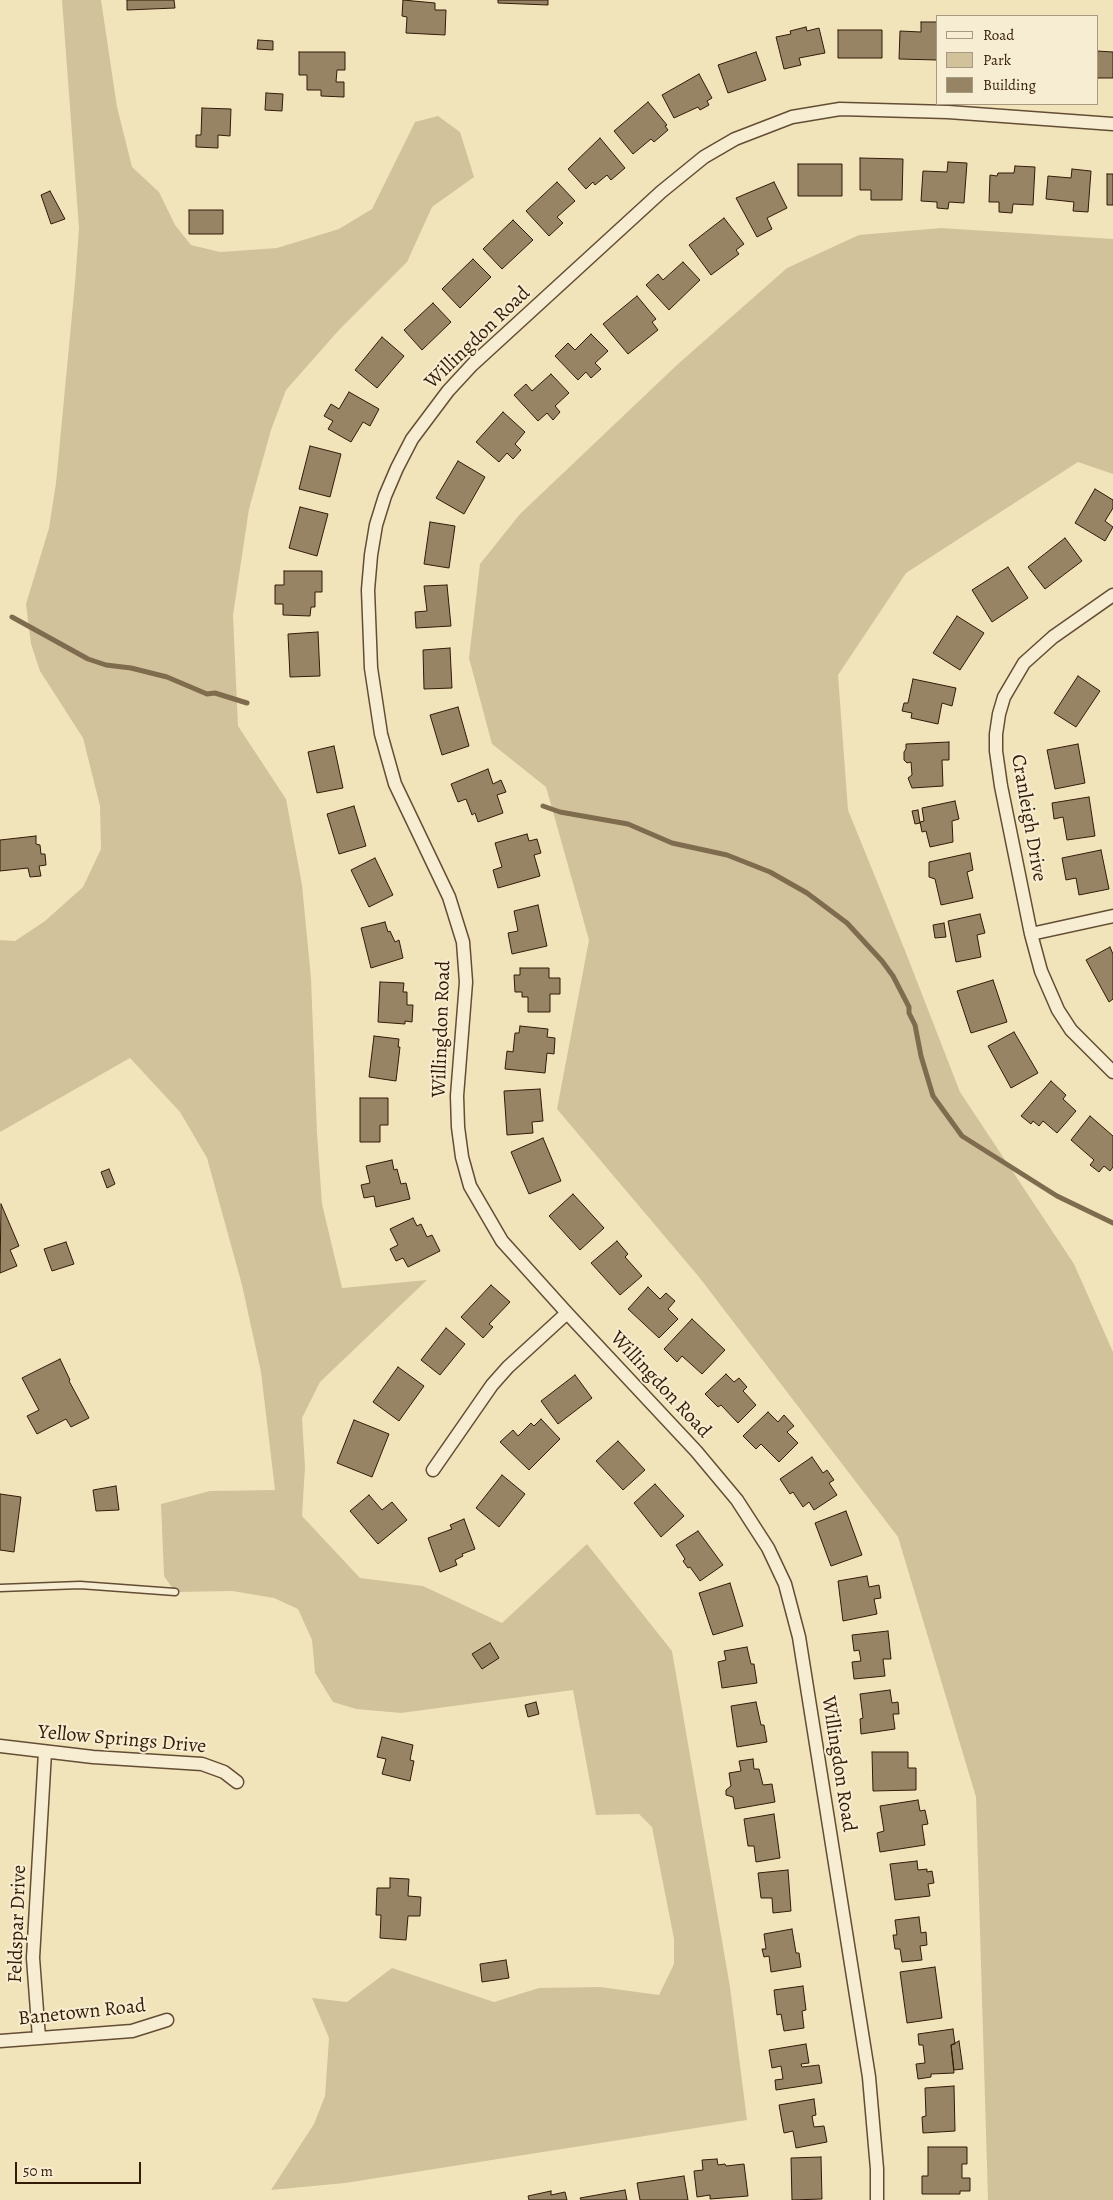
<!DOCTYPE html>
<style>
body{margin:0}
#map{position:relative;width:1113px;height:2200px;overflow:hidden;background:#f2e4ba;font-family:Alegreya,serif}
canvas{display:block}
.legend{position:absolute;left:936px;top:15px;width:162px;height:90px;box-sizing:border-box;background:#f7edd2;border:1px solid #a99981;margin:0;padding:6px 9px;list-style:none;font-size:15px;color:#331b08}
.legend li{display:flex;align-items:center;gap:10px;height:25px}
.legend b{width:25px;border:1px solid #a99981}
.scale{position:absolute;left:15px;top:2162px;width:126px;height:22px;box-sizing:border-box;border:2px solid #331b08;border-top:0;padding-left:6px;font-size:15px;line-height:18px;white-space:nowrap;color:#331b08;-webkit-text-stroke:4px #f7edd2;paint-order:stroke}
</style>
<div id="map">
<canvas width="1113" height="2200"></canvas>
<ul class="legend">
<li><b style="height:6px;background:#f7edd2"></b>Road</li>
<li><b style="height:14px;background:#d2c29c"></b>Park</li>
<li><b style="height:14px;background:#968465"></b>Building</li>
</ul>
<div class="scale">50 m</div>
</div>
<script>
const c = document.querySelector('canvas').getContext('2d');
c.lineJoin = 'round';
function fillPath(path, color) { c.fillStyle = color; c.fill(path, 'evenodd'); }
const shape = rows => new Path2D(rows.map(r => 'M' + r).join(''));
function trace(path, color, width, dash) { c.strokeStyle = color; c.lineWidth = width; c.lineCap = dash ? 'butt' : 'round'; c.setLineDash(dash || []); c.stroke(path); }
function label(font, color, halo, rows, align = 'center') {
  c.font = font + ' Alegreya,serif'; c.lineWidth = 4; c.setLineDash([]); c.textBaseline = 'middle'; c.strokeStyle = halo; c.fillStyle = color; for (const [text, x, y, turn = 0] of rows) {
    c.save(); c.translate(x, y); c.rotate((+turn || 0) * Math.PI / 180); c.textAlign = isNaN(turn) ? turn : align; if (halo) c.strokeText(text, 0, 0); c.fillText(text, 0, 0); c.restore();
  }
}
fillPath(shape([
 [62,0,101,0,117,107,132,167,159,192,175,225,191,245,220,252,277,248,339,229,372,209,415,122,438,116,460,132,474,177,432,207,407,262,339,330,286,390,271,430,249,509,233,615,238,726,286,799,302,885,311,978,317,1133,322,1204,342,1288,427,1280,320,1382,302,1418,305,1467,302,1516,360,1578,423,1586,502,1623,587,1544,672,1651,730,1987,747,2120,345,2183,271,2190,314,2124,325,2096,329,2038,312,1998,347,2002,392,1968,494,2002,539,1988,600,1987,659,1995,674,1964,674,1939,652,1827,639,1814,596,1815,573,1690,401,1713,356,1709,333,1702,315,1673,312,1640,298,1609,274,1598,232,1591,175,1592,164,1576,161,1504,210,1491,275,1490,261,1372,242,1285,207,1158,180,1112,130,1058,0,1132,0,940,15,941,45,921,83,887,101,849,100,806,83,738,40,671,31,644,26,604,49,528,56,483,75,283,79,228],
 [941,228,1113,239,1113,474,1078,462,906,573,838,675,848,810,906,953,960,1092,1074,1264,1113,1352,1113,2200,988,2200,976,1797,898,1537,699,1277,557,1109,589,940,546,787,492,744,469,658,480,564,520,514,678,364,787,268,859,235]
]), '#d2c29c');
trace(shape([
 [12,617,88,659,106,665,131,668,167,677,207,694,215,693,247,703],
 [543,806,560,812,628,824,672,843,727,855,770,872,807,893,847,923,882,961,893,976,909,1007,909,1013,915,1025,921,1056,933,1096,962,1136,1057,1196,1113,1223]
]), '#7f6b4e', 5);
const building = shape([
 [127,0,174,0,175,8,127,10,127,0],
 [403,0,435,3,435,10,446,10,445,35,406,33,407,17,402,16,403,0],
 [498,0,548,0,548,5,498,3,498,0],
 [921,22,937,22,937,60,899,59,900,31,921,32,921,22],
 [806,27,807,31,819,28,825,53,799,58,801,65,784,69,776,37,791,34,790,31,806,27],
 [838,30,882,30,882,58,838,58,838,30],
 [258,40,273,41,273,50,257,49,258,40],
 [1097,44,1097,51,1113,52,1113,78,1097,78,1097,44],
 [299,52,345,52,345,70,337,70,336,82,344,82,344,97,321,96,321,90,307,90,307,75,299,75,299,52],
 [756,52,766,80,728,93,718,65,756,52],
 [699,74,712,98,707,101,709,105,700,110,698,107,674,118,662,95,699,74],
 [266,93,283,94,282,111,265,110,266,93],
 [648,102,667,125,665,126,668,130,654,142,651,139,633,154,614,131,648,102],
 [202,108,231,109,230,136,218,135,218,148,196,147,196,135,201,135,202,108],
 [600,138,625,168,611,180,607,175,595,185,593,182,586,189,568,169,600,138],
 [860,158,903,159,902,200,871,200,871,190,860,190,860,158],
 [948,162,967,163,964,203,949,202,948,209,937,208,937,202,921,201,923,171,947,172,948,162],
 [798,164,842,164,842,196,798,196,798,164],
 [1015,166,1035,167,1033,205,1013,204,1012,213,999,212,999,202,989,202,990,175,997,176,998,173,1014,173,1015,166],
 [1072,169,1091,171,1088,212,1073,211,1074,202,1046,199,1048,176,1071,178,1072,169],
 [1107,174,1113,174,1113,205,1107,205,1107,174],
 [557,182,575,201,557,217,563,223,549,236,526,211,557,182],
 [774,182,787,208,767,218,772,229,757,237,736,198,774,182],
 [50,191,65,219,51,224,41,195,50,191],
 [189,210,223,210,223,234,189,234,189,210],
 [724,218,744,244,736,250,739,254,711,275,689,245,724,218],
 [513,220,533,240,502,269,483,249,513,220],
 [473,259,491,277,460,308,442,289,473,259],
 [683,262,700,280,669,310,646,285,658,274,663,280,683,262],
 [637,296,656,319,652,322,658,330,628,354,603,324,637,296],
 [433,303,451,322,422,350,404,330,433,303],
 [591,334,608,351,595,363,601,369,591,378,586,372,578,380,555,356,568,343,575,350,591,334],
 [382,337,404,356,377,388,355,370,382,337],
 [551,374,569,393,555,406,560,412,553,420,547,413,538,421,514,395,526,384,532,391,551,374],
 [349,392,379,409,370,426,363,422,351,442,328,429,333,421,324,416,331,404,339,409,349,392],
 [503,412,525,432,515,444,521,450,513,459,507,453,499,462,476,442,503,412],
 [310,446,341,454,330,497,299,489,310,446],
 [458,461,485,477,464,514,436,498,458,461],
 [1095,489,1113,500,1113,508,1105,521,1113,527,1105,541,1075,523,1095,489],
 [300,507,328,514,317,556,289,548,300,507],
 [430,522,455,526,449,568,424,564,430,522],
 [1065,538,1082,561,1045,589,1028,567,1065,538],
 [1008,567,1028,598,992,622,972,590,1008,567],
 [284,571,322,571,322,592,315,592,315,607,311,607,310,616,283,615,283,604,275,604,275,585,284,585,284,571],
 [447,585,451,626,416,628,415,612,427,611,424,586,447,585],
 [957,616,984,633,960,670,933,653,957,616],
 [318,632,320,676,290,677,288,634,318,632],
 [450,648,452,688,424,689,423,650,450,648],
 [1078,676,1100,691,1076,727,1054,713,1078,676],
 [913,679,956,688,952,706,942,703,938,724,911,718,912,713,902,711,904,703,908,703,913,679],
 [458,707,469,746,442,755,430,715,458,707],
 [949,742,949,760,942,760,943,786,912,788,908,778,912,775,911,762,907,763,904,760,904,752,906,749,906,744,949,742],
 [1078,744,1085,783,1055,789,1047,750,1078,744],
 [334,746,343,788,317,793,308,752,334,746],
 [488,769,493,784,501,780,506,792,497,795,503,813,478,822,475,813,472,815,466,799,458,802,451,784,488,769],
 [1089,797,1095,836,1067,840,1063,817,1054,819,1052,803,1089,797],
 [955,801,959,819,952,821,953,842,930,847,926,831,922,832,920,822,924,821,922,808,955,801],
 [354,806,366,846,339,854,327,814,354,806],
 [918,810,920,823,915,824,912,811,918,810],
 [527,834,529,841,537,839,541,853,534,855,540,876,498,888,493,870,502,867,495,843,527,834],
 [36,836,36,844,40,845,41,854,45,854,46,865,39,866,41,876,30,877,28,868,0,871,0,840,36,836],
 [1101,850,1109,889,1079,895,1076,878,1066,880,1062,858,1101,850],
 [970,853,973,870,967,872,973,898,941,905,935,879,929,877,929,862,970,853],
 [375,858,393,895,369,907,351,870,375,858],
 [538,905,547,946,512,954,508,933,518,931,514,911,538,905],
 [980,914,985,933,977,935,981,957,956,962,948,921,980,914],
 [385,922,388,932,390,931,395,942,399,940,403,958,371,968,361,928,385,922],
 [944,923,946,937,935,938,933,925,944,923],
 [1110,947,1113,954,1113,999,1109,1002,1086,960,1110,947],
 [520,968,549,968,549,978,560,978,560,994,550,994,550,1012,528,1012,528,997,522,997,522,992,515,992,514,975,520,975,520,968],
 [993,980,1007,1022,971,1033,957,991,993,980],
 [380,982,404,983,403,992,407,992,407,1005,413,1005,412,1022,405,1021,405,1024,378,1022,380,982],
 [520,1026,548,1029,547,1037,555,1038,554,1054,547,1053,545,1073,505,1069,507,1051,513,1052,515,1033,519,1033,520,1026],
 [1014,1032,1038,1073,1011,1088,988,1046,1014,1032],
 [374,1036,399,1039,398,1047,400,1047,396,1081,369,1077,374,1036],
 [1051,1081,1066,1095,1063,1099,1076,1111,1057,1133,1043,1121,1039,1126,1033,1121,1031,1124,1021,1116,1051,1081],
 [540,1089,543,1121,532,1122,533,1133,507,1135,504,1091,540,1089],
 [360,1098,388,1098,388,1125,380,1125,380,1142,360,1142,360,1098],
 [1090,1116,1113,1136,1113,1167,1110,1171,1104,1166,1099,1172,1090,1165,1094,1160,1071,1140,1090,1116],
 [543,1138,561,1181,529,1194,511,1152,543,1138],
 [392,1160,394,1170,397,1169,401,1184,406,1183,410,1199,376,1207,374,1196,364,1198,361,1185,370,1183,366,1166,392,1160],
 [109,1169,115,1184,107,1188,101,1172,109,1169],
 [573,1194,604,1228,580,1250,549,1216,573,1194],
 [1,1204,19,1246,10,1250,17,1266,0,1273,1,1204],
 [413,1218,417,1226,421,1224,427,1237,432,1235,440,1251,408,1267,403,1258,396,1261,390,1249,398,1245,390,1229,413,1218],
 [617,1241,628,1254,625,1257,642,1276,620,1295,591,1263,617,1241],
 [66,1242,74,1264,52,1271,44,1249,66,1242],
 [491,1285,510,1302,489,1324,493,1327,483,1338,461,1317,491,1285],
 [648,1287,660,1299,666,1293,675,1301,668,1309,678,1319,659,1338,628,1309,648,1287],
 [692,1319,725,1350,702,1374,682,1356,677,1362,664,1349,692,1319],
 [446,1328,465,1344,440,1375,421,1360,446,1328],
 [60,1359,70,1380,69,1381,89,1418,71,1427,66,1419,37,1434,27,1416,39,1410,22,1378,60,1359],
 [398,1367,424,1386,399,1421,373,1402,398,1367],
 [726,1374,734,1382,739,1378,747,1387,743,1391,756,1405,738,1423,721,1405,718,1407,705,1394,726,1374],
 [575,1375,592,1398,558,1424,541,1401,575,1375],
 [768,1412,778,1422,784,1415,794,1426,787,1432,798,1443,779,1462,761,1444,756,1449,743,1436,768,1412],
 [541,1419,560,1439,529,1470,500,1442,513,1430,518,1436,531,1423,534,1426,541,1419],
 [354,1420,389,1434,372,1477,337,1463,354,1420],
 [618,1441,645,1470,623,1490,596,1461,618,1441],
 [812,1457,823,1473,827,1470,834,1480,829,1483,837,1495,814,1510,809,1502,803,1507,793,1492,790,1494,780,1479,812,1457],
 [502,1475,525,1494,499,1527,476,1508,502,1475],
 [655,1484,684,1516,661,1537,634,1503,655,1484],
 [116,1486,119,1510,96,1511,93,1490,116,1486],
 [0,1494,21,1497,14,1552,0,1550,0,1494],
 [369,1495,382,1510,392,1502,407,1520,378,1544,350,1511,369,1495],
 [846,1511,862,1555,831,1566,815,1523,846,1511],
 [464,1519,475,1549,462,1554,463,1556,455,1560,457,1565,440,1572,428,1538,452,1529,450,1525,464,1519],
 [698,1531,723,1565,700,1581,690,1567,688,1568,683,1561,685,1559,676,1545,698,1531],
 [867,1576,869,1587,879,1585,881,1598,874,1599,877,1614,843,1621,838,1581,867,1576],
 [730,1583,743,1626,713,1635,699,1593,730,1583],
 [888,1631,891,1659,883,1659,885,1676,854,1679,852,1662,861,1661,859,1650,854,1651,852,1635,888,1631],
 [490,1643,499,1658,482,1669,472,1654,490,1643],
 [747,1647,751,1664,754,1664,757,1683,722,1688,718,1662,726,1660,724,1651,747,1647],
 [890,1690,892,1703,898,1702,899,1714,893,1714,895,1729,861,1734,860,1719,863,1718,860,1694,890,1690],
 [536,1702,539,1714,528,1717,525,1705,536,1702],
 [756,1702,761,1725,764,1725,767,1742,737,1747,731,1706,756,1702],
 [382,1737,413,1745,410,1760,414,1761,410,1781,382,1774,386,1759,377,1757,382,1737],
 [872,1752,908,1752,908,1768,916,1768,916,1790,873,1791,872,1752],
 [753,1759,754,1769,759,1769,763,1785,772,1784,775,1802,735,1809,733,1797,726,1795,726,1790,731,1786,729,1773,741,1771,739,1761,753,1759],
 [918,1800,920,1811,925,1810,928,1824,922,1825,925,1845,880,1852,877,1833,884,1831,880,1806,918,1800],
 [774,1814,780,1858,756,1862,754,1846,748,1846,744,1819,774,1814],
 [917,1861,918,1870,927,1869,927,1872,932,1871,934,1883,928,1884,930,1896,895,1900,890,1864,917,1861],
 [788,1870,791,1911,773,1913,772,1898,761,1898,758,1873,788,1870],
 [390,1878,409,1879,408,1896,421,1897,420,1916,408,1916,406,1940,380,1938,381,1915,376,1915,377,1888,390,1888,390,1878],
 [919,1917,921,1933,926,1932,927,1945,920,1946,922,1960,902,1962,900,1949,895,1949,893,1935,897,1935,895,1920,919,1917],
 [792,1929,796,1953,799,1953,801,1967,771,1972,769,1956,764,1957,762,1949,766,1949,764,1934,792,1929],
 [506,1960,509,1978,482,1982,480,1964,506,1960],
 [935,1967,942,2018,907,2023,900,1972,935,1967],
 [803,1986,806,2010,802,2011,804,2028,784,2031,781,2014,777,2015,774,1990,803,1986],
 [953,2029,955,2044,951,2045,954,2073,931,2074,931,2077,918,2079,916,2064,925,2063,923,2045,919,2045,918,2034,953,2029],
 [959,2041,963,2069,954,2070,951,2045,959,2041],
 [806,2044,809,2063,801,2064,802,2067,819,2065,822,2083,776,2090,775,2080,783,2079,781,2066,772,2068,769,2050,806,2044],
 [954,2086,955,2131,923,2133,922,2117,926,2116,925,2088,954,2086],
 [814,2099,816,2115,812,2116,814,2127,824,2126,827,2142,796,2148,793,2131,784,2133,779,2105,814,2099],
 [928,2147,967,2147,967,2164,962,2164,962,2178,970,2178,970,2191,960,2191,960,2194,922,2194,922,2176,928,2176,928,2147],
 [821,2157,822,2199,792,2200,791,2158,821,2157],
 [717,2159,718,2165,725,2164,726,2166,744,2164,748,2196,710,2199,710,2195,697,2197,694,2171,703,2170,702,2160,717,2159],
 [684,2176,688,2200,640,2200,637,2183,684,2176],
 [625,2190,627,2200,581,2200,580,2198,625,2190],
 [551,2191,551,2195,565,2192,567,2200,529,2200,528,2196,551,2191]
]);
fillPath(building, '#968465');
trace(building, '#331b08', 1);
const service = shape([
 [0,1588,80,1585,175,1592]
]);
const minor = shape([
 [1113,595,1053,637,1024,663,1004,697,999,714,996,734,996,751,1001,786,1031,934,1041,971,1058,1010,1071,1030,1113,1072],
 [1031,934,1113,916],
 [433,1470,492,1385,508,1367,567,1313],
 [0,1746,93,1757,202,1764,224,1772,237,1782],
 [39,2038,33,1958,45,1752],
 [0,2041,132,2031,167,2020],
 [877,2200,877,2169,869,2077,799,1637,785,1584,768,1548,737,1500,696,1451,567,1313,502,1241,470,1186,462,1157,458,1127,457,1096,466,982,463,942,449,897,395,784,381,734,371,668,368,590,371,555,376,525,385,496,397,468,412,439,448,391,472,365,661,192,704,157,735,139,792,117,840,109,948,112,1113,124]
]);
trace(service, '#634d34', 9);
trace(minor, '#634d34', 15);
trace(service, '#f7edd2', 6);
trace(minor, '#f7edd2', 12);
label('20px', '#331b08', '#f7edd2', [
 ["Willingdon Road",478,338,-44],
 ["Cranleigh Drive",1028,818,80],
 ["Willingdon Road",442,1029,-88],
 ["Willingdon Road",660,1385,47],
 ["Yellow Springs Drive",122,1740,5],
 ["Willingdon Road",838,1764,81],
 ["Feldspar Drive",18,1924,-88],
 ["Banetown Road",82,2013,-6]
]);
</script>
